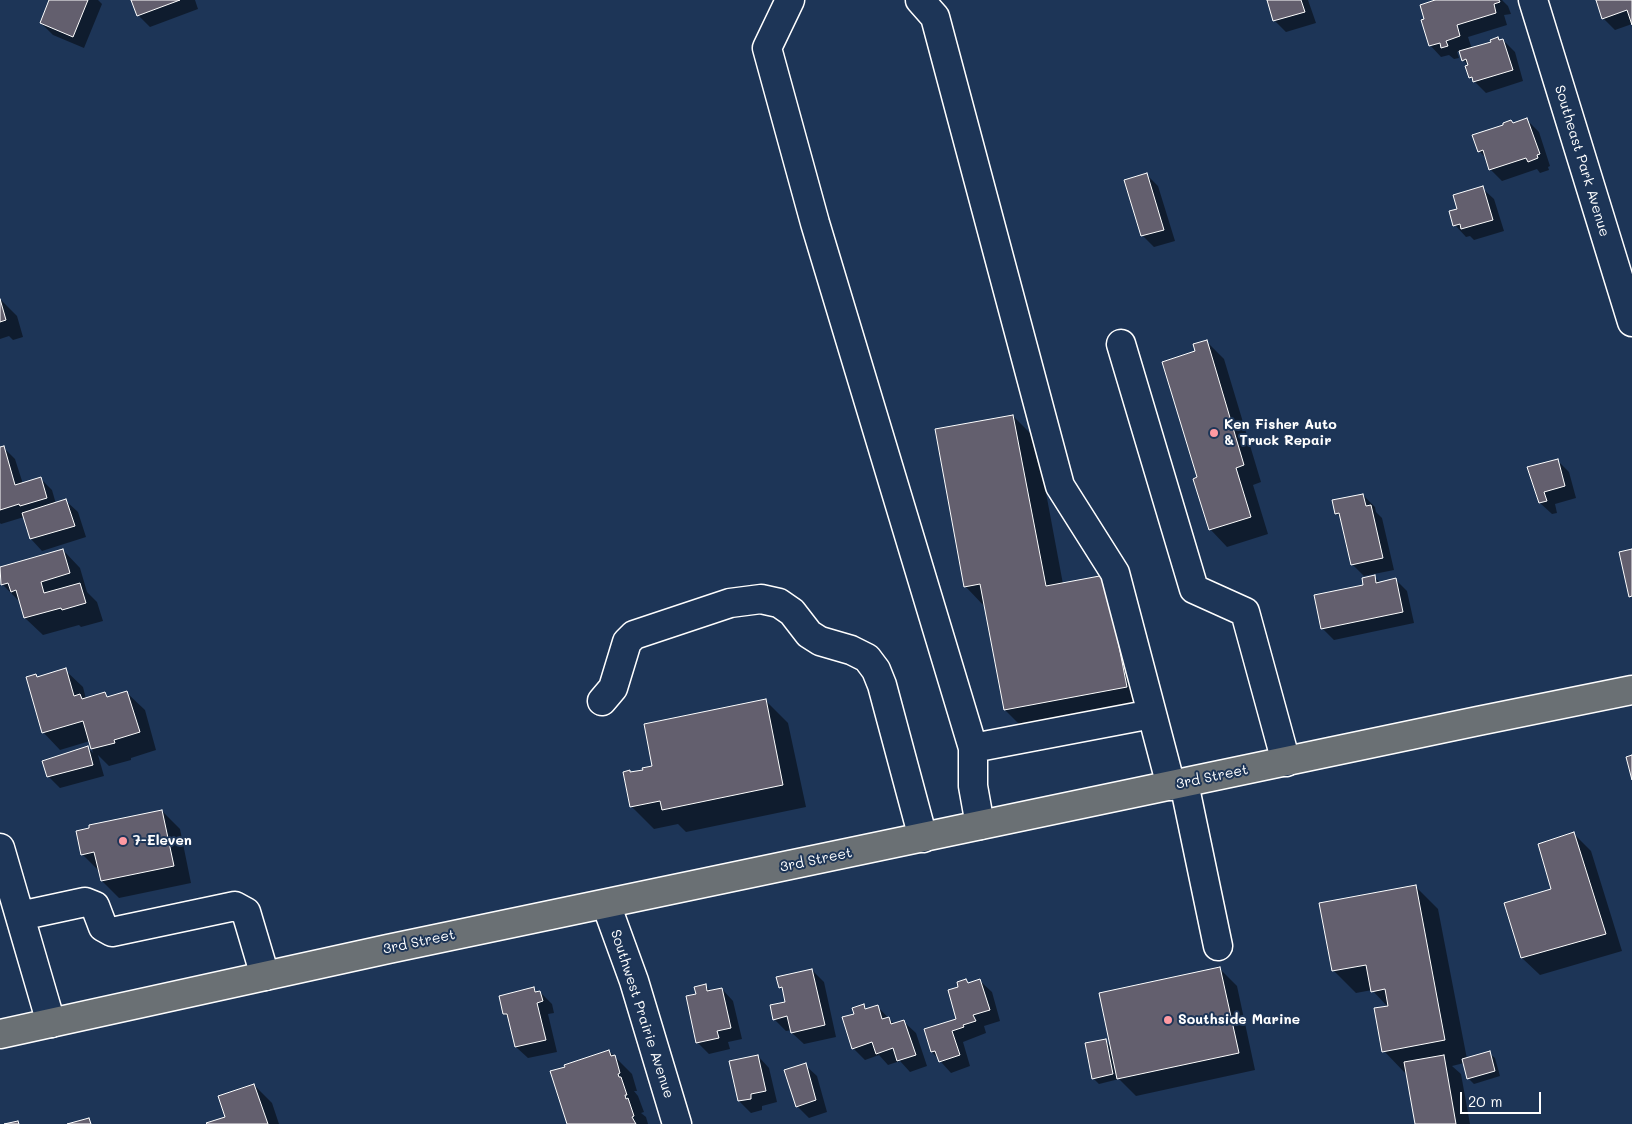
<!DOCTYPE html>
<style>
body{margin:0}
#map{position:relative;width:1632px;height:1124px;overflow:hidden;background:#1d3557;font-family:Mali,sans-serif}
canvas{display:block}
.scale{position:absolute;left:1460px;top:1092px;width:81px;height:22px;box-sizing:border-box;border:2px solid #fff;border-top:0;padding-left:6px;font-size:15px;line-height:18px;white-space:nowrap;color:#fff;-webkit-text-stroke:4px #1d3557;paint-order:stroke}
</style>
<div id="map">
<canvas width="1632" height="1124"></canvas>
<div class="scale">20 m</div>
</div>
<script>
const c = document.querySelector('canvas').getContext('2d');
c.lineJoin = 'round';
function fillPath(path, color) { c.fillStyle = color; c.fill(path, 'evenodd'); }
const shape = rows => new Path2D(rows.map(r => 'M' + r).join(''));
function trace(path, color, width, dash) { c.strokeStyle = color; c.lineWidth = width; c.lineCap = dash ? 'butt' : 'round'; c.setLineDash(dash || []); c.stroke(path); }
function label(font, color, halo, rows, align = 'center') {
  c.font = font + ' Mali,sans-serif'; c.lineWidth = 4; c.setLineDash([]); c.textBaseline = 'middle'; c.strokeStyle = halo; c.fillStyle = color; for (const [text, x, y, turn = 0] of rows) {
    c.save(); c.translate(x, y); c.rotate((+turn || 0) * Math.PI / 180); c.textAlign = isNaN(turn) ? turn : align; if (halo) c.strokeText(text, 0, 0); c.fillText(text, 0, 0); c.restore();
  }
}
fillPath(shape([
 [47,0,98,0,102,4,84,48,53,35,41,23,50,2],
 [133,0,195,0,198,9,150,27,138,15],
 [1269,0,1308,0,1316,23,1286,32,1274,20],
 [1439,0,1502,0,1508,6,1511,14,1504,15,1507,25,1468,37,1472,49,1503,40,1515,52,1523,81,1486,93,1470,77,1469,66,1463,60,1460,51,1457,52,1459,58,1454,59,1449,55,1441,57,1430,45,1425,20],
 [1597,0,1632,0,1632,24,1615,30,1603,18],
 [1527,120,1539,132,1550,166,1548,167,1549,170,1540,173,1537,169,1502,181,1490,169,1487,159,1479,151],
 [1146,174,1158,186,1175,241,1154,247,1143,236,1126,181],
 [1482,188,1494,199,1504,231,1474,240,1470,236,1466,237,1455,225,1459,210],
 [0,299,17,316,23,337,13,340,9,336,0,339],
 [1206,341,1224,359,1261,482,1253,485,1268,534,1227,547,1210,529,1199,478,1197,352],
 [1013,416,1036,439,1063,584,1105,576,1149,710,1028,733,1005,710,985,607,966,587,936,430],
 [3,447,15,459,23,484,40,478,52,490,56,504,66,501,78,512,86,537,42,551,31,539,24,517,1,524,0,523,0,448],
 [1557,460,1569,472,1576,498,1555,504,1557,513,1552,514,1540,503,1536,494],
 [1363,495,1375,507,1376,512,1382,518,1394,570,1364,576,1352,564,1342,519,1336,513],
 [63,550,80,568,87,592,97,602,103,621,81,627,79,625,43,635,25,618,20,602,2,584,0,568],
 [1374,577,1381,583,1396,580,1407,591,1414,623,1334,640,1322,628],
 [65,670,83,687,86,699,105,694,109,698,127,693,145,710,156,750,131,758,131,760,109,766,98,755,104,776,60,788,48,776,88,748,93,753,90,741,60,750,43,732,36,675,38,678],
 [765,700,788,723,806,807,686,832,678,824,654,829,631,806,631,773,654,766],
 [162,811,180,829,191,883,119,898,102,881,100,872,82,854],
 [1574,834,1591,851,1622,951,1540,975,1522,958,1505,904,1553,889],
 [1415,886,1438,909,1467,1059,1489,1053,1495,1058,1500,1076,1474,1084,1468,1078,1464,1063,1452,1066,1461,1074,1470,1124,1416,1124,1406,1074,1384,1051,1388,1007,1372,990,1356,993,1333,970],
 [1220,969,1237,986,1255,1070,1136,1096,1119,1079,1099,1084,1093,1078,1105,1040,1111,1047],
 [812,970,824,982,836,1037,804,1044,792,1033,792,1030,786,1031,774,1019,787,1002,785,992,780,987],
 [966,980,969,984,980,981,992,992,1000,1021,984,1026,986,1033,963,1042,970,1066,951,1073,932,1052,958,1020,960,988],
 [705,985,711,992,722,989,733,1001,742,1039,728,1042,730,1049,709,1054,697,1042,697,995],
 [534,989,537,992,540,992,552,1004,554,1013,548,1014,557,1052,528,1058,516,1047,509,1018,504,1014],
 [863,1005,868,1010,878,1007,895,1025,904,1022,916,1033,927,1066,910,1072,900,1061,888,1065,879,1055,865,1060,853,1048,855,1014],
 [609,1051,632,1074,637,1091,634,1091,638,1096,644,1112,641,1113,646,1117,648,1124,568,1124],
 [758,1056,769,1068,777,1102,762,1106,762,1110,751,1113,739,1101],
 [805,1065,817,1076,827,1112,809,1118,797,1106],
 [254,1085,272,1103,279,1124,208,1124,226,1118]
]), '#0007');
const building = shape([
 [49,0,88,0,73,37,40,23,49,0],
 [131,0,180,0,137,16,131,0],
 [1267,0,1301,0,1305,12,1273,21,1267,0],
 [1435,0,1499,0,1500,2,1494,4,1496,13,1457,25,1460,36,1446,41,1448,46,1441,48,1440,43,1429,46,1421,20,1424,19,1420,5,1435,0],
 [1596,0,1632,0,1632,25,1627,10,1602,19,1596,0],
 [1498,37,1499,40,1503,39,1513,70,1473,82,1472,77,1469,78,1465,66,1468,65,1466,59,1462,61,1459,51,1491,42,1490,40,1498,37],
 [1527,118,1540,154,1537,155,1538,158,1528,162,1526,158,1489,170,1483,150,1478,152,1472,135,1503,125,1503,123,1511,120,1513,123,1527,118],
 [1147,173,1164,230,1141,236,1124,180,1147,173],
 [1483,186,1493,220,1461,229,1460,224,1453,226,1449,211,1457,209,1453,195,1483,186],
 [0,299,6,320,0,322,0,299],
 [1207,340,1244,465,1236,468,1251,517,1209,530,1193,479,1197,477,1162,362,1195,351,1193,344,1207,340],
 [1013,415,1046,586,1105,575,1127,687,1004,710,980,584,964,587,935,429,1013,415],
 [4,446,15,485,41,477,47,498,20,506,19,504,0,510,0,447,4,446],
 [1558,459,1565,486,1544,492,1547,501,1539,503,1527,467,1558,459],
 [1363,494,1366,506,1371,505,1383,558,1351,565,1339,513,1335,514,1332,500,1363,494],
 [66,499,75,526,30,539,22,513,66,499],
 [63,549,70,573,41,582,44,593,80,583,86,603,62,610,61,608,24,618,16,590,11,592,8,583,1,585,0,567,63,549],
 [1632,549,1632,596,1629,597,1619,552,1632,549],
 [1375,575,1376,583,1396,578,1403,612,1321,629,1314,595,1363,585,1362,578,1375,575],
 [66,668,74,696,80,694,82,699,105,692,107,697,127,691,140,732,114,740,115,743,91,749,83,721,42,733,26,677,36,674,37,677,66,668],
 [766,699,783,785,662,810,660,801,630,807,623,772,630,770,630,772,643,770,642,768,652,766,644,724,766,699],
 [88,746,93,765,47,777,42,761,88,746],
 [1632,755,1632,780,1626,757,1632,755],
 [162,810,174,866,101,881,94,852,81,855,76,831,89,828,89,825,162,810],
 [1574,832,1606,934,1521,958,1504,903,1551,889,1538,844,1574,832],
 [1416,885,1445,1040,1382,1052,1374,1008,1388,1006,1385,989,1371,992,1366,965,1332,971,1319,903,1416,885],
 [1220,967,1239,1053,1117,1079,1099,993,1220,967],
 [812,969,825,1025,791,1033,787,1016,773,1020,770,1005,785,1002,782,987,779,988,776,977,812,969],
 [966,979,968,983,980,979,990,1010,973,1015,976,1021,963,1025,964,1027,952,1031,960,1055,939,1062,935,1051,931,1052,924,1029,956,1019,948,990,958,987,957,982,966,979],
 [706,984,707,991,722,988,731,1028,717,1031,719,1038,696,1043,686,996,696,994,694,987,706,984],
 [534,987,535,992,540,991,543,1001,537,1003,546,1040,515,1047,507,1014,503,1014,499,996,534,987],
 [864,1004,865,1009,878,1005,882,1019,889,1017,891,1024,904,1020,916,1055,897,1061,893,1048,876,1054,872,1042,852,1049,842,1017,854,1014,852,1008,864,1004],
 [1106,1039,1113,1074,1092,1079,1085,1043,1106,1039],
 [609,1050,611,1056,615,1055,620,1073,618,1074,619,1077,621,1077,627,1095,625,1095,626,1099,628,1098,634,1116,632,1117,636,1124,567,1124,550,1071,565,1067,564,1065,609,1050],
 [1490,1051,1495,1071,1467,1079,1462,1059,1490,1051],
 [758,1055,766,1091,751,1094,751,1099,738,1101,729,1061,758,1055],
 [1444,1055,1456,1124,1415,1124,1404,1062,1444,1055],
 [806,1063,816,1100,796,1107,784,1070,806,1063],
 [254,1084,268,1124,207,1124,206,1123,225,1117,218,1096,254,1084],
 [89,1118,91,1124,67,1124,89,1118],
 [18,1121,19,1124,4,1124,18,1121]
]);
fillPath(building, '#635f6e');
trace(building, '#fff', 1);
const minor = shape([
 [790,0,767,48,815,223,973,748,973,786,980,825],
 [920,0,935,17,1060,486,1115,573,1171,786],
 [1533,0,1632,322],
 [1121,344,1194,589,1245,612,1286,762],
 [602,701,613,688,627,642,634,635,730,603,761,599,779,603,792,612,809,634,820,641,851,650,867,658,876,670,882,685,923,838],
 [973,748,1152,714],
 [1184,783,1218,946],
 [0,848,51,1023],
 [606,904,634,981,677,1124],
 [20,916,85,902,95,906,103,927,112,932,235,906,246,912,265,976]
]);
const highway = shape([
 [0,1034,388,949,1478,721,1632,690]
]);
trace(minor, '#fff', 31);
trace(highway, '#fff', 31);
trace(minor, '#1d3557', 28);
trace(highway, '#6a7074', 28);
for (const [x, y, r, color] of [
 [1214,433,5,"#ff9aa2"],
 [123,841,5,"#ff9aa2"],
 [1168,1020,5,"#ff9aa2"]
]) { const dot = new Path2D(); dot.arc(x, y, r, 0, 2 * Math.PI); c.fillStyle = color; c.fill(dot); trace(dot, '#1d3557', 2); }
label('14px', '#fff', '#1d3557', [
 ["Southeast Park Avenue",1582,161,73],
 ["3rd Street",1212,777,-12],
 ["3rd Street",816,860,-12],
 ["3rd Street",419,942,-12],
 ["Southwest Prairie Avenue",642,1014,72]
]);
label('bold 14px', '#fff', '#1d3557', [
 ["Ken Fisher Auto",1224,425],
 ["& Truck Repair",1224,441],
 ["7-Eleven",133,841],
 ["Southside Marine",1178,1020]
], 'left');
</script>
